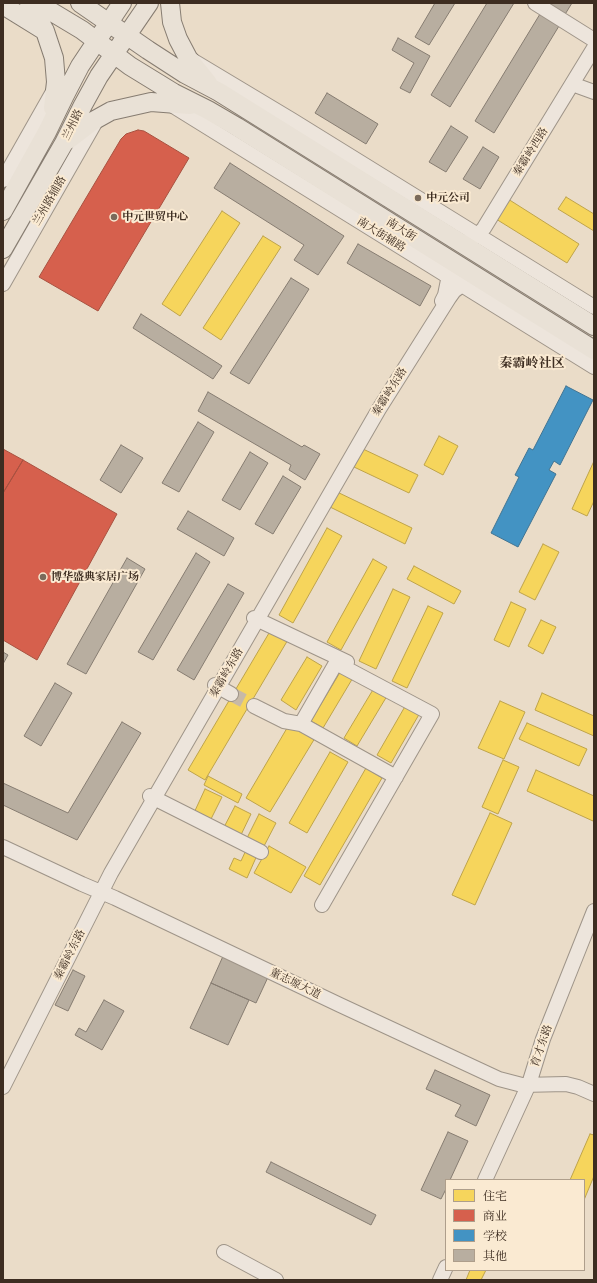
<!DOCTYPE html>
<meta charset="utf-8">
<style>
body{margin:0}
#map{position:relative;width:597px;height:1283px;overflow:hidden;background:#eadcc8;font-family:Alegreya,"Noto Serif SC",serif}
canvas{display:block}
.frame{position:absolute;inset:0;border:4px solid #3d2d21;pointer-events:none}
.legend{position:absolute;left:445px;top:1179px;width:140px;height:92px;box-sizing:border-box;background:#faead2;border:1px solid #ae9e8b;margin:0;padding:5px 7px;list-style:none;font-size:12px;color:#3d2d21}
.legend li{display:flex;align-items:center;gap:8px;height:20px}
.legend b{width:20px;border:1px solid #ae9e8b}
</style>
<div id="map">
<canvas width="597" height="1283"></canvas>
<div class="frame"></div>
<ul class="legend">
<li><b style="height:11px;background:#f6d55c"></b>住宅</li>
<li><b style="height:11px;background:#d6604d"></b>商业</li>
<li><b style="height:11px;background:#4393c3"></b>学校</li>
<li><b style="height:11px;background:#b8aea0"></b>其他</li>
</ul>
</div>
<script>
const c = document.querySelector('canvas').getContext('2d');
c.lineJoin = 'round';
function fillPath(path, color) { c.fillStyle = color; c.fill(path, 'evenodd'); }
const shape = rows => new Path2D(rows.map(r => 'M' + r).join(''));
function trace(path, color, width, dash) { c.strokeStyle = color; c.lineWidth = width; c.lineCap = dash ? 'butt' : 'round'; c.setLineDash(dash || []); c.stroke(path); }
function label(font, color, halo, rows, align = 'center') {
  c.font = font + ' Alegreya,"Noto Serif SC",serif'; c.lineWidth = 4; c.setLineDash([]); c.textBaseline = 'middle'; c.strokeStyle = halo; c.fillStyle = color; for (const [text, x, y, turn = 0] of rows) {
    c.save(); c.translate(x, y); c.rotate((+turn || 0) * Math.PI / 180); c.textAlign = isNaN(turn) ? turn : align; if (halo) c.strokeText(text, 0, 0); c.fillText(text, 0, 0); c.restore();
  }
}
const homes = shape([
 [566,197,594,214,594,231,558,209,566,197],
 [508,199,579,244,567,263,496,219,508,199],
 [222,211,240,223,180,316,162,304,222,211],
 [263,236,281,247,221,340,203,328,263,236],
 [439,436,458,446,443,475,424,465,439,436],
 [363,449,418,475,409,493,354,467,363,449],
 [594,461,594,501,587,516,572,509,594,461],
 [333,490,412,528,405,544,326,505,333,490],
 [327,528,342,536,293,623,279,615,327,528],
 [543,544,559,552,535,600,519,592,543,544],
 [373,559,387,567,341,650,327,642,373,559],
 [414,566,461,591,454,604,407,579,414,566],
 [393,589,410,597,376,669,359,661,393,589],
 [511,602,526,609,509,647,494,640,511,602],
 [428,606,443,613,407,688,392,681,428,606],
 [541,620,556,627,543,654,528,646,541,620],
 [272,628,289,638,205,780,188,770,272,628],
 [307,657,322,666,296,710,281,700,307,657],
 [342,669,354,676,323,728,311,721,342,669],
 [374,688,387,696,357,746,344,738,374,688],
 [542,693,594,716,594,736,535,710,542,693],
 [500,701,525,712,504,759,478,748,500,701],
 [407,703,421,711,391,763,377,755,407,703],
 [290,723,315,738,270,812,246,798,290,723],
 [527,723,587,749,579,766,519,739,527,723],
 [330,752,348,762,307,833,289,823,330,752],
 [503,760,519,767,498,814,482,807,503,760],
 [366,768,382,778,320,885,304,876,366,768],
 [536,770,594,796,594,818,593,821,527,791,536,770],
 [208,776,242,794,238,803,204,785,208,776],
 [205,789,222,797,209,823,193,815,205,789],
 [235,806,251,814,239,839,222,831,235,806],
 [490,813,512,823,475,905,452,895,490,813],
 [259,814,276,823,263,848,246,840,259,814],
 [269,846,306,867,291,893,254,873,269,846],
 [247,848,258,853,247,878,229,869,234,858,241,861,247,848],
 [590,1134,594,1135,594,1176,584,1200,584,1180,570,1180,590,1134],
 [470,1270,486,1270,481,1280,466,1280,470,1270]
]);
fillPath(homes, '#f6d55c');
trace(homes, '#bea34a', 1);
const shops = shape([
 [138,130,144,131,189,158,98,311,39,277,121,139,126,134,138,130],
 [3,449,23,460,3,493,3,449],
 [23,460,117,514,37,660,3,640,3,493,23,460]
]);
fillPath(shops, '#d6604d');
trace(shops, '#a85140', 1);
const schools = shape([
 [566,386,593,400,560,465,554,461,549,470,556,474,518,547,491,533,519,477,515,475,529,448,533,450,566,386]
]);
fillPath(schools, '#4393c3');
trace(schools, '#417492', 1);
const building = shape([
 [435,3,455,3,429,45,415,37,435,3],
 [487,3,514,3,450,107,431,95,487,3],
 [546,3,572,3,564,16,546,3],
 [540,14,559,26,494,133,475,121,540,14],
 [398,38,430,56,410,93,400,88,414,63,392,50,398,38],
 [327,93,378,124,366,144,315,113,327,93],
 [451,126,468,137,446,172,429,162,451,126],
 [483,147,499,157,480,189,463,179,483,147],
 [230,163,344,236,318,275,294,260,304,245,214,188,230,163],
 [358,244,431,286,420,306,347,263,358,244],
 [291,278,309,289,249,384,230,373,291,278],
 [141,314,222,366,213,379,133,328,141,314],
 [208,392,302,447,304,445,320,454,305,480,289,470,291,465,198,411,208,392],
 [198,422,214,432,179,492,162,483,198,422],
 [121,445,143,458,121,493,100,480,121,445],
 [250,452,268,463,240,510,222,500,250,452],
 [283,476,301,487,273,534,255,524,283,476],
 [188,511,234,538,224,556,177,529,188,511],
 [196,553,210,562,153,660,138,652,196,553],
 [127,558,145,569,86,674,67,664,127,558],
 [228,584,244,593,194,680,177,670,228,584],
 [3,652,8,655,3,664,3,652],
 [55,683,72,693,41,746,24,736,55,683],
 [122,722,141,733,77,840,3,805,3,783,68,813,122,722],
 [224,954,269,975,256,1003,211,983,224,954],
 [73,970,85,976,68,1011,55,1005,73,970],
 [211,983,249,1000,228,1045,190,1028,211,983],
 [104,1000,124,1011,102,1050,75,1035,79,1028,86,1032,104,1000],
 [435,1070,490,1095,476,1126,455,1116,461,1105,426,1089,435,1070],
 [448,1132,468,1141,450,1180,446,1180,446,1189,441,1199,421,1190,448,1132],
 [271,1162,376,1215,371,1225,266,1172,271,1162]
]);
fillPath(building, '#b8aea0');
trace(building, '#867c71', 1);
trace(shape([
 [231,694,254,706]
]), '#c7b9a7', 14, [14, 7]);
const minor = shape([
 [535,3,594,40],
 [192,60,292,120,594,307],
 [572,84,594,92],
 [170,104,594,367],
 [3,180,54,90],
 [470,240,478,235,484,228,594,48],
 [3,284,96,121],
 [442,301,445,295,448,280,447,272,442,256],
 [254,618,347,662],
 [215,685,231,694],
 [254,706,284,721,301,724,396,777],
 [301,724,336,663,432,714,322,905],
 [150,796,261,852],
 [3,847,82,884,115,898,340,1005,499,1079,522,1085,566,1084,578,1087,594,1094],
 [3,1087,111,873,379,409,449,298,454,291,462,285,478,278],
 [485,1180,529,1084,543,1039,594,911],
 [224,1252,276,1280],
 [440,1280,446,1267]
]);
const major = shape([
 [29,3,38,18,45,31,54,58,56,82,53,108],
 [37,3,82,30,130,66,174,93,208,110,237,127,594,350],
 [80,3,148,50,185,74,219,92,594,326],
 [170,3,172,22,178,39,188,58,208,83],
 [3,5,45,31],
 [68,140,93,121,111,111,151,102,190,105],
 [3,211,47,132,65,95,80,66,122,3],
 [3,249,64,143,83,105,99,76,149,3]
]);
trace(minor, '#9e9488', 16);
trace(major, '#867c71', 20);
trace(minor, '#ede5dc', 14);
trace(major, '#e9e1d6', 18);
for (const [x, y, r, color] of [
 [418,198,4,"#7a6a5b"],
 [114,217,4,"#7a6a5b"],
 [43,577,4,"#7a6a5b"]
]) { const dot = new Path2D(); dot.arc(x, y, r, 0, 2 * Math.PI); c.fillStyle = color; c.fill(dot); trace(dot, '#faead2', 1.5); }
label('11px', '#3d2d21', '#faead2', [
 ["兰州路",73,125,-64],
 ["秦霸岭西路",531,152,-58],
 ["兰州路辅路",50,201,-60],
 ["南大街",401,230,32],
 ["南大街辅路",381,235,32],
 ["秦霸岭东路",390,392,-58],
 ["秦霸岭东路",227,673,-60],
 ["秦霸岭东路",70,955,-63],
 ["董志塬大道",295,984,26],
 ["育才东路",542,1046,-71]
]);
label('bold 11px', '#3d2d21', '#faead2', [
 ["中元公司",426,198],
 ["中元世贸中心",122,217],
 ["博华盛典家居广场",51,577]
], 'left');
label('bold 13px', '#3d2d21', '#faead2', [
 ["秦霸岭社区",532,364]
]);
</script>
